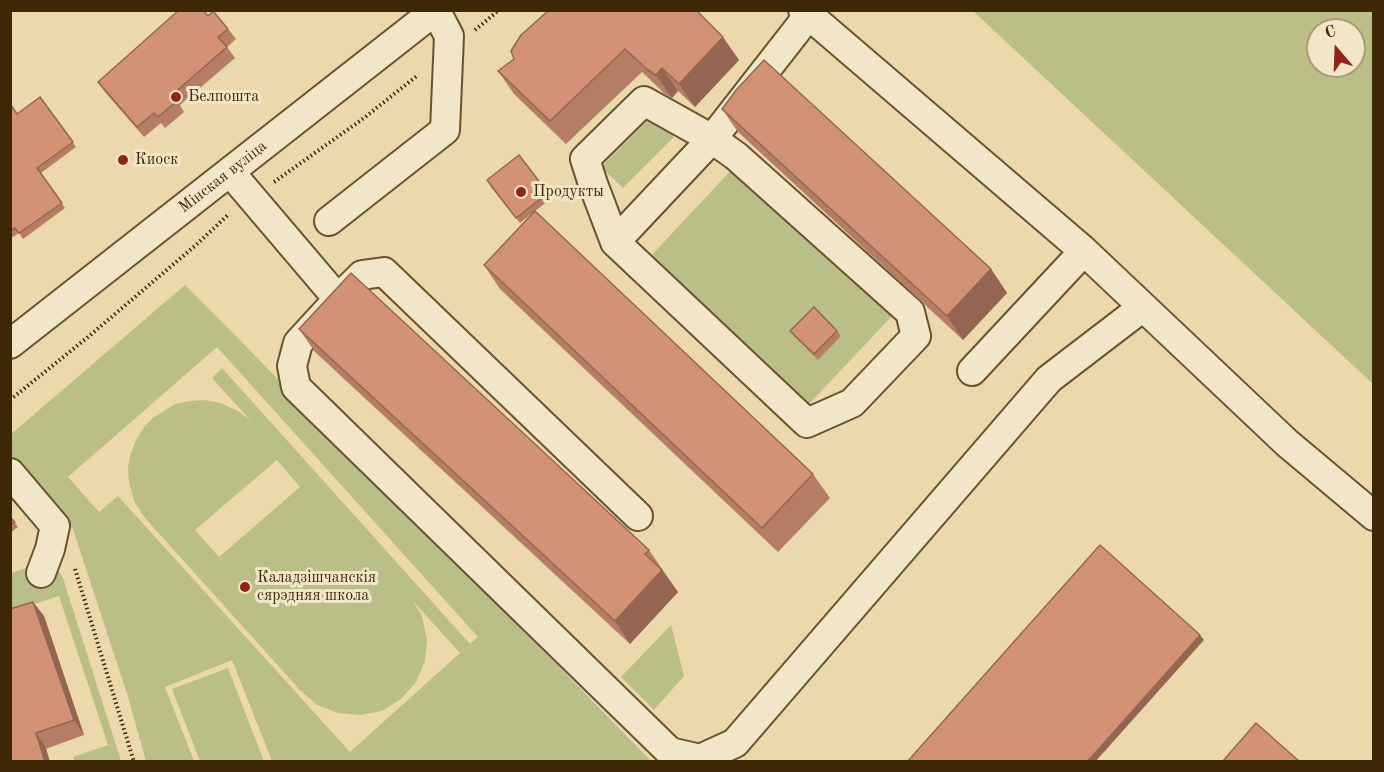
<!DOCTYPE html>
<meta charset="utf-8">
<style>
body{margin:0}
#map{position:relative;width:1384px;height:772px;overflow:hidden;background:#ebd9ab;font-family:"Old Standard TT",serif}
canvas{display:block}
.frame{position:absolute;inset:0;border:12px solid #3e2704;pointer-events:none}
.north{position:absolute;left:1306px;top:18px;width:60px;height:60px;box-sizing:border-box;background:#f2e6c8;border:2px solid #aa9a7a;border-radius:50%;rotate:341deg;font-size:16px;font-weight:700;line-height:24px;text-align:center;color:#3e2704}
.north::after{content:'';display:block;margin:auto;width:21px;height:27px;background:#8f2418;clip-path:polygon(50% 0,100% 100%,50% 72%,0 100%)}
</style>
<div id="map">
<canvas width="1384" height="772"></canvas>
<div class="frame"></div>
<div class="north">С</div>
</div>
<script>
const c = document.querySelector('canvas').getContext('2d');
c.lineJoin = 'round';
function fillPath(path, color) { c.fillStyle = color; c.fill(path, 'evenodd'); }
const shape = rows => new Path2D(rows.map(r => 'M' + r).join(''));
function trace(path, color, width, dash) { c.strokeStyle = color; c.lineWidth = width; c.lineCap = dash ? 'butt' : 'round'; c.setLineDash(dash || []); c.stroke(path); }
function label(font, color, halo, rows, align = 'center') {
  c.font = font + ' "Old Standard TT",serif'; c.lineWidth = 6; c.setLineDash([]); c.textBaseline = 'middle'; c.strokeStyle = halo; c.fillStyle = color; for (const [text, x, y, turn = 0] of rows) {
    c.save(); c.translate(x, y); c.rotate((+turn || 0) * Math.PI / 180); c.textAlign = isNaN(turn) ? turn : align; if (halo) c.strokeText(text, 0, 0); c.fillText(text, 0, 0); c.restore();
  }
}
fillPath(shape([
 [973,11,1373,11,1373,384],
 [1318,30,1354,30,1354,66,1318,66],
 [652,116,674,137,623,188,601,167],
 [734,167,892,316,809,404,651,256],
 [185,285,230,330,651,761,272,761,232,660,165,687,194,761,146,761,128,697,73,529,11,455,10,435],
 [217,347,478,637,470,644,222,368,212,378,251,421,238,411,220,403,204,400,190,401,175,404,153,418,144,427,136,440,131,453,128,467,129,482,134,501,145,518,300,690,317,705,338,713,360,715,382,711,401,699,416,682,425,661,427,639,422,616,413,601,460,653,350,752,118,496,99,512,68,477],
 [277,460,300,487,219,557,195,530],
 [29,567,56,567,63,578,121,761,74,761,73,757,108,745,59,596,11,612,11,573],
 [671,625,684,676,654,710,621,677],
 [228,668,264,761,200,761,172,689]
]), '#babe87');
const minor = shape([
 [803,10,1084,251,1287,443,1374,516],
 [230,172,338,299,362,275,384,272,638,516],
 [329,221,445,130,449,36,436,11],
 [615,242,712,139,736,156,910,312,916,336,852,403,807,423,615,242,593,184,585,159,644,101,712,139,808,16],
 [331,307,298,343,292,366,296,387,670,752,700,759,735,743,1049,379,1143,307],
 [10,344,436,10],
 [972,371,1084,251],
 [10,473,55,526,50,549,41,573]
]);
trace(minor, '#69542e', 32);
trace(shape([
 [475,30,499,10],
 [274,182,364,118,418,75],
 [10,400,88,337,196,245,229,214],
 [75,569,134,762]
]), '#3e2704', 4, [1.5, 3]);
trace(minor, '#f2e6c8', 28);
fillPath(shape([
 [549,10,739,60,695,107,678,91,672,98,665,94,642,72,566,144,514,94,498,71,514,59],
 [208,16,228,29,236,39,227,47,235,58,180,105,184,112,165,128,161,123,144,137,105,92,98,82],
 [40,97,76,147,41,173,65,208,23,239,19,233,10,239,10,103,18,114],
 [722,109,991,269,1007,293,963,340,738,132],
 [490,186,548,193,552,198,535,211,813,474,830,498,778,552,500,289,484,265,534,212,520,223],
 [299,329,649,550,678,592,630,644,315,352],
 [790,331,837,331,841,336,818,360,794,336],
 [10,517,18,527,10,533],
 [33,602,44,616,84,735,10,762]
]), '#b57e64');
fillPath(shape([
 [723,37,739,60,695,107,679,84],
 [662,68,678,91,672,98,656,75],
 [991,269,1007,293,963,340,947,316],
 [662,570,678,592,630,644,615,621],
 [33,602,44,616,84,735,74,720],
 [1200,635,1204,640,1095,762,1087,762],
 [36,733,46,748,50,762,45,762]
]), '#946651');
const building = shape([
 [179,10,203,10,208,16,213,11,228,29,218,37,227,47,172,95,177,101,158,117,154,113,137,127,98,82,179,10],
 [549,10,696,10,723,37,679,84,662,68,656,75,648,70,625,49,550,121,498,71,514,59,511,51,521,35,549,10],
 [764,60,991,269,947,316,722,109,737,89,764,60],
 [40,97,73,142,37,168,62,203,19,233,15,228,10,231,10,104,17,114,40,97],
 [519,155,548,193,516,218,487,180,519,155],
 [535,211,813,474,762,528,484,265,535,211],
 [351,273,649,550,645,554,662,570,615,621,299,329,351,273],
 [814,307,837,331,814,354,790,331,814,307],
 [10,517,15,522,10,525,10,517],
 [1100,545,1200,635,1087,762,907,762,1100,545],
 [33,602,74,720,36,733,45,762,10,762,10,609,33,602],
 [1256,723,1300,762,1222,762,1256,723]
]);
fillPath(building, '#d39274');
trace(building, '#946651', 1.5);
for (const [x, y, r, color] of [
 [176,97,6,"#8f2418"],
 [123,160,6,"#8f2418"],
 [521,192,6,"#8f2418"],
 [245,587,6,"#8f2418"]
]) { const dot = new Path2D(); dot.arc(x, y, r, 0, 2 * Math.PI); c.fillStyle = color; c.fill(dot); trace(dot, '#f2e6c8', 2); }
label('16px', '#3e2704', '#f2e6c8', [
 ["Белпошта",188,97],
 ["Киоск",135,160],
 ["Продукты",533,192],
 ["Каладзішчанскія",257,578],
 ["сярэдняя школа",257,596]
], 'left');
label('16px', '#3e2704', '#f2e6c8', [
 ["Мінская вуліца",223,177,-38]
]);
</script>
